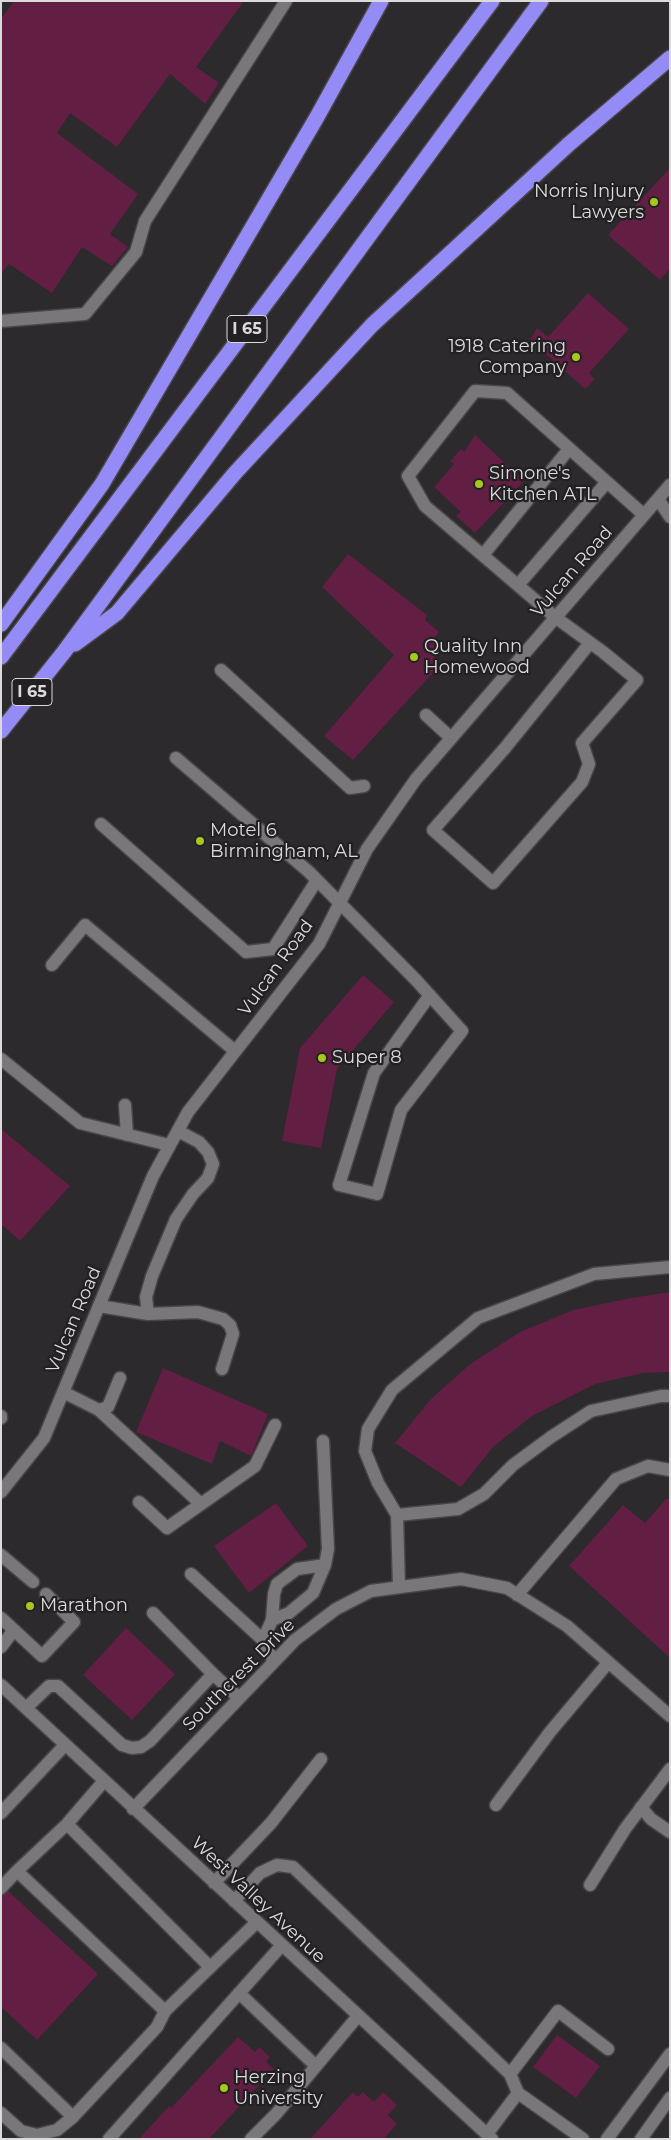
<!DOCTYPE html>
<style>
body{margin:0}
#map{position:relative;width:671px;height:2140px;overflow:hidden;background:#2c2a2d;font-family:Montserrat,sans-serif}
canvas{display:block}
.frame{position:absolute;inset:0;border:2px solid #dbdadc;pointer-events:none}
</style>
<div id="map">
<canvas width="671" height="2140"></canvas>
<div class="frame"></div>
</div>
<script>
const c = document.querySelector('canvas').getContext('2d');
c.lineJoin = 'round';
function fillPath(path, color) { c.fillStyle = color; c.fill(path, 'evenodd'); }
const shape = rows => new Path2D(rows.map(r => 'M' + r).join(''));
function trace(path, color, width, dash) { c.strokeStyle = color; c.lineWidth = width; c.lineCap = dash ? 'butt' : 'round'; c.setLineDash(dash || []); c.stroke(path); }
function label(font, color, halo, rows, align = 'center') {
  c.font = font + ' Montserrat,sans-serif'; c.lineWidth = 4.5; c.setLineDash([]); c.textBaseline = 'middle'; c.strokeStyle = halo; c.fillStyle = color; for (const [text, x, y, turn = 0] of rows) {
    c.save(); c.translate(x, y); c.rotate((+turn || 0) * Math.PI / 180); c.textAlign = isNaN(turn) ? turn : align; if (halo) c.strokeText(text, 0, 0); c.fillText(text, 0, 0); c.restore();
  }
}
fillPath(shape([
 [14,1,244,1,196,67,219,83,205,104,170,74,117,147,70,113,57,133,138,194,110,234,128,247,112,266,82,247,52,293,9,264,1,274,1,19],
 [670,168,670,269,660,280,608,235],
 [588,293,629,329,589,373,595,379,585,389,530,340,537,328,548,337],
 [475,435,524,481,475,533,456,516,461,512,434,487,454,464,450,461,461,449,464,452],
 [348,554,427,615,425,620,439,632,433,640,443,652,433,659,442,663,353,760,324,736,394,655,322,587],
 [363,975,394,1002,337,1069,321,1148,282,1141,300,1048],
 [1,1129,70,1186,20,1241,1,1224],
 [670,1292,670,1372,643,1373,595,1384,532,1416,493,1447,461,1487,395,1443,431,1399,469,1365,520,1332,573,1310,631,1298],
 [163,1368,268,1414,251,1456,220,1441,212,1464,136,1432],
 [666,1499,670,1499,670,1658,569,1566,623,1505,645,1523],
 [276,1503,308,1546,249,1593,214,1546],
 [126,1628,175,1674,132,1720,83,1675],
 [6,1889,98,1974,37,2040,1,2007,1,1895],
 [557,2035,600,2066,576,2098,533,2067],
 [238,2037,255,2052,259,2047,270,2057,266,2062,274,2069,209,2139,139,2139,169,2106,171,2108],
 [353,2092,358,2097,363,2092,374,2102,383,2092,397,2105,388,2115,397,2124,384,2139,310,2139]
]), '#621e43');
const minor = shape([
 [1,321,85,314,136,252,145,221,286,1],
 [658,499,670,517],
 [483,555,569,449],
 [518,585,607,482],
 [590,643,505,748,433,830,493,883,582,782,589,764,582,743,637,680,603,652,555,617,425,506,408,476,475,391,507,393,644,515],
 [221,670,350,788,364,786],
 [426,715,451,738],
 [176,758,309,872,416,980,462,1031,401,1110,377,1194,339,1185,374,1073,430,995],
 [101,824,246,952,273,949,317,880],
 [52,965,85,925,235,1051],
 [1,1059,80,1123,169,1145],
 [125,1105,127,1135],
 [99,1306,148,1314,198,1312,223,1319,230,1325,233,1334,222,1369],
 [148,1314,146,1297,152,1276,176,1219,193,1194,208,1178,213,1164,208,1152,199,1142,178,1131],
 [63,1392,99,1410,108,1407,120,1378],
 [99,1410,201,1504],
 [1,1416,1,1418],
 [1,1492,44,1438,153,1176,188,1112,319,944,367,849,416,779,670,485],
 [139,1502,167,1528,255,1466,275,1425],
 [397,1515,458,1509,484,1494,513,1465,551,1437,591,1411,661,1396,670,1396],
 [1,1555,33,1582],
 [191,1574,263,1640],
 [399,1587,397,1515,378,1483,365,1451,368,1429,392,1390,478,1318,594,1274,670,1267],
 [517,1595,616,1479,648,1466,670,1470],
 [153,1613,213,1674],
 [1,1618,42,1656,74,1622,46,1594],
 [272,1620,274,1594,277,1584,297,1569,325,1565],
 [1,1647,14,1630],
 [274,1662,263,1640,272,1620,289,1613,313,1593,325,1565,328,1549,323,1441],
 [1,1685,492,2139],
 [26,1708,49,1686,58,1686,122,1745,132,1748,141,1747,150,1741,213,1674,239,1698],
 [104,1781,67,1824,17,1871,165,2011,257,1922],
 [496,1805,550,1732,608,1663],
 [641,1807,651,1819,670,1832],
 [133,1809,295,1640,336,1609,371,1591,461,1579,507,1588,567,1626,670,1716],
 [1,1813,65,1745],
 [67,1824,210,1967],
 [214,1883,271,1823,321,1759],
 [590,1885,625,1829,670,1769],
 [1,1888,17,1871],
 [234,1901,260,1873,277,1865,293,1867,510,2074,518,2093,487,2134],
 [239,1993,316,2066],
 [1,2048,73,2117,157,2027,165,2011],
 [510,2074,558,2011,608,2049],
 [518,2093,583,2139],
 [1,2113,21,2131,37,2135,57,2130,73,2117],
 [109,2139,282,1945],
 [251,2139,276,2114,358,2016],
 [607,2139,670,2054],
 [641,2139,670,2098]
]);
const highway = shape([
 [1,624,102,484,317,117,381,1],
 [75,644,117,613,235,473,372,325,569,144,670,58],
 [1,657,492,1],
 [1,731,64,652,541,1]
]);
trace(minor, '#484649', 15);
trace(highway, '#484649', 18);
trace(minor, '#7a777b', 12);
trace(highway, '#958bf7', 15);
for (const [x, y, r, color] of [
 [654,202,5,"#a8c71c"],
 [576,357,5,"#a8c71c"],
 [479,484,5,"#a8c71c"],
 [414,657,5,"#a8c71c"],
 [200,841,5,"#a8c71c"],
 [322,1058,5,"#a8c71c"],
 [30,1606,5,"#a8c71c"],
 [224,2088,5,"#a8c71c"]
]) { const dot = new Path2D(); dot.arc(x, y, r, 0, 2 * Math.PI); c.fillStyle = color; c.fill(dot); trace(dot, '#222023', 2); }
for (const [x, y, w] of [
 [247,329,40],
 [32,692,40]
]) { const box = new Path2D(); box.roundRect(x - w / 2, y - 13.5, w, 27, 4); c.fillStyle = '#222023'; c.fill(box); trace(box, '#dbdadc', 1); }
label('bold 16px', '#dbdadc', null, [
 ["I 65",247,329],
 ["I 65",32,692]
]);
label('18px', '#dbdadc', '#222023', [
 ["Norris Injury",644,192,"right"],
 ["Lawyers",644,213,"right"],
 ["1918 Catering",566,347,"right"],
 ["Company",566,368,"right"],
 ["Simone's",489,474],
 ["Kitchen ATL",489,495],
 ["Quality Inn",424,647],
 ["Homewood",424,668],
 ["Motel 6",210,831],
 ["Birmingham, AL",210,852],
 ["Super 8",332,1058],
 ["Marathon",40,1606],
 ["Herzing",234,2078],
 ["University",234,2099]
], 'left');
label('18px', '#dbdadc', '#222023', [
 ["Vulcan Road",572,572,-49],
 ["Vulcan Road",276,968,-54],
 ["Vulcan Road",74,1320,-67],
 ["Southcrest Drive",239,1675,-45],
 ["West Valley Avenue",258,1900,43]
]);
</script>
